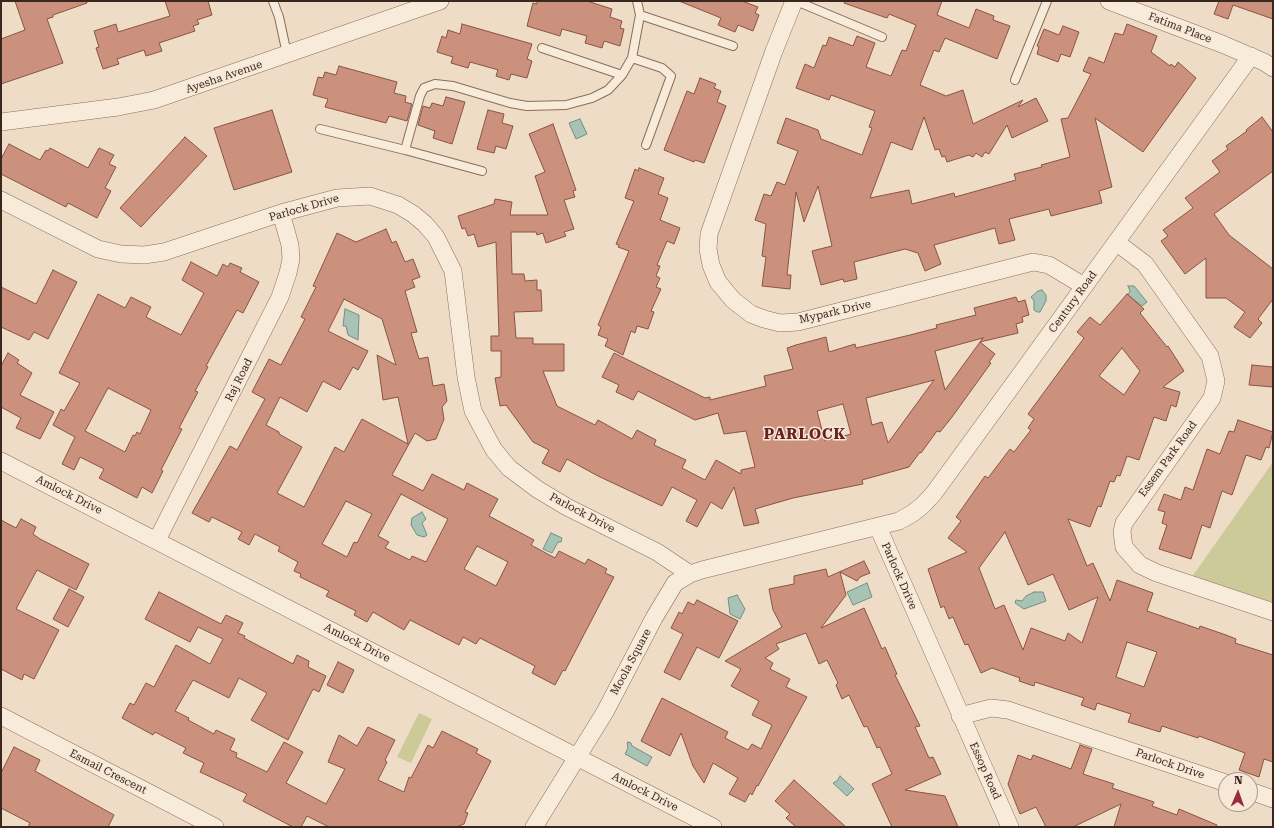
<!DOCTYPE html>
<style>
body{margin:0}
#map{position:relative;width:1274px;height:828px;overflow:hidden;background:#eedcc6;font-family:"Roboto Serif",serif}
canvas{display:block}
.frame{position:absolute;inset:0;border:2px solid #3a2820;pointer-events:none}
.north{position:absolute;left:1218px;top:772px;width:40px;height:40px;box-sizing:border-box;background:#f6e7d6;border:1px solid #ab9b8d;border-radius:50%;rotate:2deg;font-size:11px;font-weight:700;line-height:16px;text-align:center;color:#3a2820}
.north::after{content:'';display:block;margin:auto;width:14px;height:18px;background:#982c3e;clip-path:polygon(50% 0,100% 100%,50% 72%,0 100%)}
</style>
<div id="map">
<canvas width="1274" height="828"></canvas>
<div class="frame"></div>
<div class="north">N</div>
</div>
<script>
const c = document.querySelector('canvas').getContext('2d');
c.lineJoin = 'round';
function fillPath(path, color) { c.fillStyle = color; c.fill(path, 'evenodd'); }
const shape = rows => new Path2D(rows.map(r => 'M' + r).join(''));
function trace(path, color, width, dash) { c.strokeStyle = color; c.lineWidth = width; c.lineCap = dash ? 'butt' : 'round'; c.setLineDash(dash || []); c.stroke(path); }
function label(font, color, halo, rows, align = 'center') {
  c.font = font + ' "Roboto Serif",serif'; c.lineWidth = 3; c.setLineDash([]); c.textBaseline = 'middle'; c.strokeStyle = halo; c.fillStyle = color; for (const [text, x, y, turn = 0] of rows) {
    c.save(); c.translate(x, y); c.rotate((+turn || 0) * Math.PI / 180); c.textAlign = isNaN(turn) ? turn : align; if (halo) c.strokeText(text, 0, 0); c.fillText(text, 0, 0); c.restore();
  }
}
fillPath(shape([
 [1273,462,1273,610,1189,581],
 [419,713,432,719,411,763,397,757]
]), '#cdca9a');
const water = shape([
 [580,119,587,134,576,139,569,123,580,119],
 [1128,286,1134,286,1147,302,1142,306,1128,295,1130,291,1128,286],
 [1042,290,1046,295,1046,301,1040,312,1037,312,1034,310,1034,301,1031,297,1038,291,1042,290],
 [345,309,359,315,358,340,348,335,346,326,343,326,345,309],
 [422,512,426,519,422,523,427,535,424,537,417,535,411,525,412,518,422,512],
 [551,533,562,538,561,542,558,542,552,553,543,549,551,533],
 [867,583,872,597,853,605,847,592,867,583],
 [1034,592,1043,592,1046,601,1024,609,1015,603,1016,600,1022,601,1026,596,1034,592],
 [737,595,745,609,740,619,730,614,728,598,737,595],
 [628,742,631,743,632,746,652,757,647,766,625,754,628,748,627,743,628,742],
 [840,776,854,789,847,796,833,783,837,781,840,776]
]);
fillPath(water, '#a8c2b6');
trace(water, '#6e9183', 1);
const building = shape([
 [15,1,87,1,87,3,53,15,53,17,47,19,63,63,1,84,1,39,25,30,15,1],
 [165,1,208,1,212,15,197,20,199,24,193,26,195,31,159,43,162,51,146,56,144,50,117,59,119,64,103,69,96,48,99,47,94,31,116,24,118,32,170,16,165,1],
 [537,1,587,1,612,9,610,17,622,21,620,28,624,29,620,46,604,41,602,48,585,43,587,36,562,29,560,36,527,26,533,3,537,4,537,1],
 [679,1,742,1,758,7,755,13,759,15,753,31,738,25,735,32,718,25,721,18,679,1],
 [845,1,942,1,937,15,969,28,976,9,994,16,993,20,1010,26,997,59,945,38,939,52,934,50,920,85,946,96,963,90,973,124,1023,100,1018,107,1036,98,1048,121,1012,138,1007,125,989,154,985,152,982,157,976,153,973,157,969,155,947,162,945,156,942,157,939,149,935,150,924,117,912,150,891,142,870,198,909,190,912,204,954,193,955,197,1016,180,1014,174,1042,167,1041,165,1070,157,1061,119,1068,118,1091,74,1083,71,1089,57,1104,63,1115,33,1123,35,1127,24,1157,36,1151,52,1170,66,1171,64,1175,67,1178,62,1196,78,1143,152,1095,118,1112,187,1099,191,1102,203,1051,216,1049,209,1009,219,1015,240,999,244,995,228,934,245,941,264,925,271,918,253,905,249,854,262,857,279,844,282,843,279,821,285,812,251,832,246,818,186,804,222,796,192,787,275,791,275,790,289,762,286,766,257,762,256,766,224,755,220,764,194,771,196,777,182,785,185,798,151,777,143,786,118,818,130,821,139,862,155,872,128,869,127,875,111,831,95,829,100,796,88,805,64,814,68,823,45,826,46,829,37,853,46,857,36,875,43,866,67,891,76,902,50,906,51,916,25,889,14,887,18,844,3,845,1],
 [1219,1,1273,1,1273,19,1233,5,1228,19,1214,14,1219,1],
 [462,24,532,44,527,59,532,61,527,78,511,74,509,80,496,76,498,70,495,69,470,62,468,68,451,63,453,57,437,52,442,36,446,38,448,30,460,34,462,24],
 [1063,26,1079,32,1070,57,1061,54,1058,62,1037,54,1039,47,1037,46,1044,29,1059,35,1063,26],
 [339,66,397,82,394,93,406,96,405,102,412,104,407,121,389,116,386,123,325,107,328,99,313,95,318,77,323,78,325,72,336,75,339,66],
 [700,78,716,84,714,88,721,91,717,102,726,106,704,163,695,160,694,162,664,150,687,91,694,94,700,78],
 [446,97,465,102,452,144,433,138,435,131,418,125,423,106,430,108,432,103,443,106,446,97],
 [272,110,292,172,234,190,214,128,272,110],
 [488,110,504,114,502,123,513,126,506,149,496,146,494,153,477,149,488,110],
 [1262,117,1273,132,1273,171,1214,214,1229,235,1273,269,1273,299,1258,319,1262,323,1250,338,1234,327,1245,312,1226,298,1206,298,1206,258,1185,274,1161,241,1168,236,1163,230,1193,208,1185,198,1220,172,1212,161,1228,149,1226,146,1247,131,1246,130,1262,117],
 [553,124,576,190,573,191,575,197,564,200,574,229,564,232,566,236,546,243,543,233,537,235,536,232,511,232,512,274,524,274,525,281,537,280,537,290,541,290,542,311,514,312,516,338,533,338,533,344,564,344,564,371,543,371,557,406,595,425,598,420,632,439,637,430,656,440,654,445,686,460,682,468,705,480,716,460,741,474,741,470,755,467,746,431,724,434,718,413,695,420,638,391,633,400,616,392,619,385,602,377,614,353,705,398,710,397,710,400,766,386,764,376,793,369,787,348,796,345,826,337,829,352,855,344,856,348,910,335,937,328,936,325,976,315,974,308,1016,297,1018,302,1025,300,1029,315,1022,317,1023,322,1016,324,1018,333,980,342,995,354,989,362,991,363,952,417,940,432,937,431,921,453,920,452,909,467,862,480,863,484,793,498,755,509,759,523,744,526,734,487,722,509,711,502,697,527,686,521,697,500,672,487,662,506,598,476,567,459,560,472,542,463,549,450,533,442,506,405,500,406,495,378,501,377,501,351,491,351,491,336,499,336,496,242,478,247,474,234,468,236,465,228,462,229,458,216,494,204,495,199,512,202,510,215,548,215,535,176,545,172,529,134,553,124],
 [983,338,980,342,945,390,935,351,983,338],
 [934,380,888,443,882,422,872,425,866,398,934,380],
 [843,404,851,434,825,441,817,411,843,404],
 [185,137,207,156,141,227,120,208,185,137],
 [9,144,40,160,46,150,48,151,50,148,88,168,99,148,114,155,109,164,116,167,105,188,111,191,97,218,68,203,66,207,1,174,1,159,9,144],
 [639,168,664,178,658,194,668,198,660,220,680,228,674,244,667,241,657,265,660,266,656,276,660,278,656,287,661,289,651,311,654,312,648,329,637,326,635,333,631,331,623,355,605,346,608,339,598,335,601,327,598,325,629,251,618,247,619,245,616,244,634,201,625,198,635,169,638,171,639,168],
 [386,229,392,243,396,241,405,262,413,259,420,277,412,280,415,287,405,291,417,332,411,333,419,359,428,357,433,386,444,384,447,401,442,407,444,419,436,439,427,441,415,433,392,475,423,491,432,474,464,490,467,483,498,499,489,516,534,540,531,545,555,558,559,551,585,564,588,559,607,569,605,573,614,577,565,671,563,670,555,685,532,673,535,666,480,638,476,644,463,637,459,645,410,620,404,630,373,612,367,622,354,615,356,611,326,596,329,591,300,577,301,574,294,571,298,562,278,551,280,547,255,534,249,545,238,539,242,532,212,517,209,522,192,513,230,446,237,450,265,399,252,392,269,359,281,365,305,319,301,317,316,287,313,286,337,233,356,242,386,229],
 [344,299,382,319,396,365,377,355,383,400,398,397,408,444,362,419,344,452,335,447,304,507,277,493,302,447,279,434,279,432,266,425,280,397,307,412,323,381,340,390,353,367,358,370,368,351,328,331,344,299],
 [401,494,448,519,426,562,412,556,410,560,385,548,389,542,378,536,401,494],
 [346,501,372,514,357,543,354,542,347,557,322,544,346,501],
 [477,546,508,562,496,586,464,569,477,546],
 [191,262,217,276,223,264,228,267,230,263,242,268,240,272,259,282,243,313,237,310,206,366,208,367,195,391,198,392,179,428,182,429,161,470,163,471,152,493,142,487,137,498,99,478,104,469,80,457,74,470,62,464,75,437,53,425,61,409,64,411,80,383,59,373,98,294,125,308,131,297,151,307,146,317,181,335,204,293,182,280,191,262],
 [108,388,151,410,140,434,137,432,135,436,133,435,125,452,85,431,108,388],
 [53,270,77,282,48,339,34,332,29,340,1,327,1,287,36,304,53,270],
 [1127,294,1144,309,1140,313,1167,347,1168,346,1184,371,1163,387,1180,392,1176,407,1171,405,1166,421,1154,417,1139,460,1127,456,1120,476,1117,475,1114,482,1110,481,1101,507,1098,506,1090,527,1068,519,1087,566,1093,563,1110,601,1117,580,1153,593,1147,611,1199,629,1200,626,1226,635,1236,639,1235,643,1273,655,1273,762,1264,759,1259,777,1239,770,1245,753,1199,736,1198,738,1162,726,1160,732,1128,722,1131,714,1097,703,1095,710,1081,705,1084,698,1035,682,1034,686,1019,681,1020,678,992,668,981,673,968,644,965,645,953,617,949,619,944,606,941,608,928,569,967,552,948,538,961,521,956,517,985,476,988,478,1010,449,1014,452,1031,430,1028,428,1034,419,1028,414,1084,338,1077,332,1090,317,1100,325,1127,294],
 [1122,348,1140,371,1124,395,1099,376,1122,348],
 [1005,532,1028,585,1053,574,1069,610,1098,597,1082,643,1068,633,1065,641,1031,628,1023,650,1004,605,995,609,979,568,1005,532],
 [1127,642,1157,652,1144,687,1116,677,1127,642],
 [8,353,19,360,17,363,32,373,20,395,54,412,40,439,16,428,21,418,1,407,1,366,8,353],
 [1252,365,1273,367,1273,387,1249,385,1252,365],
 [1238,420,1273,432,1269,448,1266,447,1261,460,1246,455,1232,495,1222,491,1210,528,1202,525,1191,559,1159,549,1167,525,1162,523,1165,512,1158,510,1164,494,1181,500,1185,487,1193,490,1207,449,1220,454,1229,431,1234,432,1238,420],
 [21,519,36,527,33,534,40,539,89,564,76,590,37,570,16,609,59,630,34,679,24,674,22,680,1,669,1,520,16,528,21,519],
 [864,561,870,573,860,577,857,581,840,572,846,595,821,628,864,608,882,649,885,647,897,674,895,675,920,726,915,727,929,758,933,757,941,774,905,790,945,796,958,827,892,827,872,784,892,774,880,747,877,748,867,726,864,727,849,695,842,699,836,685,838,683,827,660,819,664,806,633,776,644,779,649,765,658,773,663,770,669,790,679,786,687,807,697,758,786,757,785,752,795,750,793,745,802,729,794,738,778,713,763,704,783,693,766,681,733,670,756,641,741,662,698,728,732,725,738,748,750,752,744,761,749,772,725,752,715,759,701,731,686,741,669,725,661,782,627,773,610,769,589,794,584,794,576,826,569,828,577,864,561],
 [69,589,84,597,68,627,53,619,69,589],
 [159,592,221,624,226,615,243,623,238,633,245,636,244,638,293,664,297,655,309,661,308,667,326,676,319,692,313,689,288,740,251,720,267,693,239,678,229,698,193,680,175,711,189,718,188,720,214,734,216,730,235,739,230,750,237,753,236,757,267,772,284,742,303,752,286,783,326,804,345,769,328,762,339,735,357,746,368,727,395,740,385,760,387,762,378,780,404,792,409,777,411,778,428,745,433,748,442,731,478,749,476,753,491,761,465,812,468,813,464,824,456,827,329,827,307,816,301,827,293,827,243,801,247,794,200,772,204,763,183,753,186,748,155,732,153,735,122,718,130,703,134,705,146,683,154,687,176,645,210,664,223,639,198,627,190,642,145,619,159,592],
 [697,600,738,621,719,658,697,647,680,680,664,672,683,634,671,628,679,612,682,614,688,602,694,605,697,600],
 [338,662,354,670,343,693,327,685,338,662],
 [1080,745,1092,749,1083,774,1114,784,1112,788,1154,802,1152,806,1177,815,1179,809,1217,825,1216,827,1114,827,1121,804,1073,827,1046,827,1036,807,1020,814,1008,784,1018,755,1031,760,1033,755,1071,769,1080,745],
 [14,747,40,760,35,771,114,815,108,827,28,827,30,823,1,808,1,773,14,747],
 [794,780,846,827,796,827,786,818,790,814,775,801,794,780]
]);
fillPath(building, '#cc917d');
trace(building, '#895342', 1);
const service = shape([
 [273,1,279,17,287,54],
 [796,1,882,37],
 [640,15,733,46],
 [542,48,622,75],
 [632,58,662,68,671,76,646,145],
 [1015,80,1047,1],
 [320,129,405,150,420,96,424,88,435,84,453,86,510,103,527,106,566,105,592,98,608,90,622,75,632,58,640,15,637,1],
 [405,150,482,171]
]);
const minor = shape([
 [794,1,774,51,709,234,708,249,711,265,718,282,733,300,751,314,764,319,780,323,798,322,1033,262,1049,265,1084,286],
 [1109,1,1222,44,1264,62,1273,68],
 [1,122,118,107,154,100,440,1],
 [1,200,98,249,121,254,144,255,164,252,281,213,337,198,370,196,398,205,413,214,425,224,436,237,453,271,466,377,473,411,494,450,509,468,537,489,567,507,657,552,690,574],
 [1116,242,1145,264,1210,356,1216,381,1212,398,1124,523,1122,532,1124,547,1140,565,1157,573,1273,612],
 [1,461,713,827],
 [878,527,1010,827],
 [157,540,280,297,288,273,291,259,290,245,281,213],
 [1,716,215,827],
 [960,716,991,708,1008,710,1226,783],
 [1250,791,1273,799],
 [534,827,605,712,654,618,675,583,690,574,702,570,899,521,913,513,923,505,934,493,1012,386,1251,56]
]);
trace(service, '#8a6d5c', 10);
trace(minor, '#8a6d5c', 18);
trace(service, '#f9ebda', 8);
trace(minor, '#f9ebda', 17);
label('11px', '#3a2820', '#f6e7d6', [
 ["Fatima Place",1180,28,21],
 ["Ayesha Avenue",224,77,-19],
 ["Parlock Drive",304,208,-16],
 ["Century Road",1073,302,-54],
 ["Mypark Drive",835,312,-13],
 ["Raj Road",239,380,-63],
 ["Essem Park Road",1168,459,-54],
 ["Amlock Drive",69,495,27],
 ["Parlock Drive",582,513,28],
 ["Parlock Drive",899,576,66],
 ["Amlock Drive",357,643,27],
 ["Moola Square",631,662,-62],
 ["Parlock Drive",1170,764,19],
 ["Essop Road",985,771,66],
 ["Esmail Crescent",108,772,27],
 ["Amlock Drive",645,792,27]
]);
c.letterSpacing = '1px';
label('bold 15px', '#66231f', '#f6e7d6', [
 ["PARLOCK",805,435]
]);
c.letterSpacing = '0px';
</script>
